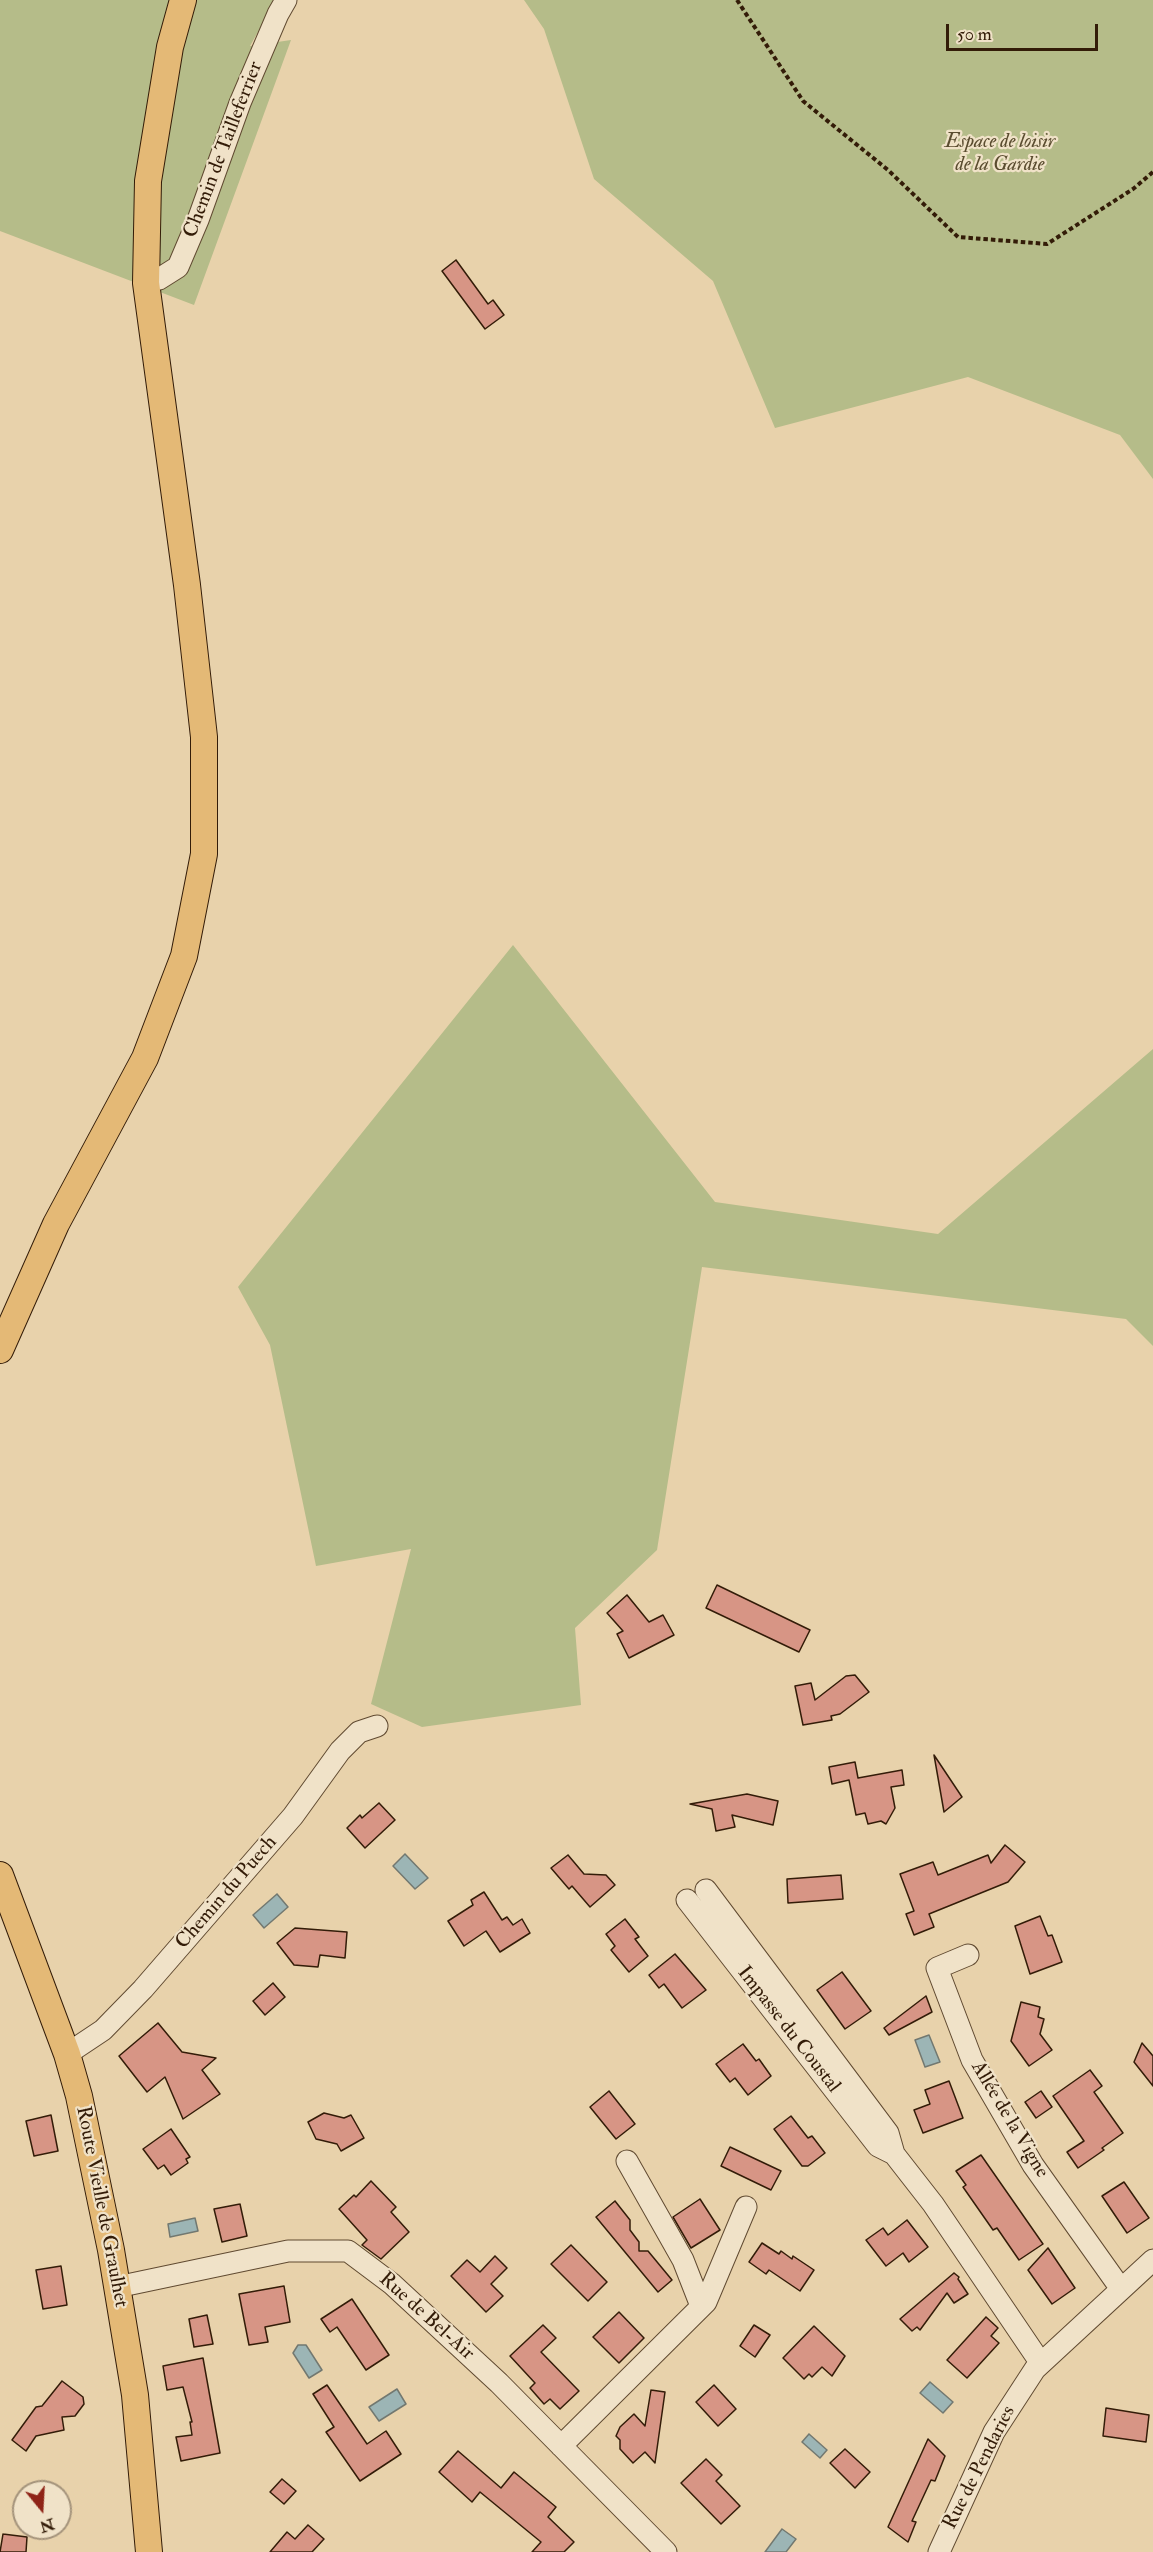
<!DOCTYPE html>
<meta charset="utf-8">
<style>
body{margin:0}
#map{position:relative;width:1153px;height:2552px;overflow:hidden;background:#e8d2ab;font-family:"IM FELL Double Pica",serif}
canvas{display:block}
.north{position:absolute;left:12px;top:2480px;width:60px;height:60px;box-sizing:border-box;background:#f0e2c8;border:2px solid #a4937b;border-radius:50%;rotate:162deg;font-size:16px;font-weight:700;line-height:24px;text-align:center;color:#331c08}
.north::after{content:'';display:block;margin:auto;width:21px;height:27px;background:#8f2418;clip-path:polygon(50% 0,100% 100%,50% 72%,0 100%)}
.scale{position:absolute;left:946px;top:24px;width:152px;height:27px;box-sizing:border-box;border:3px solid #331c08;border-top:0;padding-left:8px;font-size:18px;line-height:21px;white-space:nowrap;color:#331c08;-webkit-text-stroke:4px #f0e2c8;paint-order:stroke}
</style>
<div id="map">
<canvas width="1153" height="2552"></canvas>
<div class="north">N</div>
<div class="scale">50 m</div>
</div>
<script>
const c = document.querySelector('canvas').getContext('2d');
c.lineJoin = 'round';
function fillPath(path, color) { c.fillStyle = color; c.fill(path, 'evenodd'); }
const shape = rows => new Path2D(rows.map(r => 'M' + r).join(''));
function trace(path, color, width, dash) { c.strokeStyle = color; c.lineWidth = width; c.lineCap = dash ? 'butt' : 'round'; c.setLineDash(dash || []); c.stroke(path); }
function label(font, color, halo, rows, align = 'center') {
  c.font = font + ' "IM FELL Double Pica",serif'; c.lineWidth = 4.5; c.setLineDash([]); c.textBaseline = 'middle'; c.strokeStyle = halo; c.fillStyle = color; for (const [text, x, y, turn = 0] of rows) {
    c.save(); c.translate(x, y); c.rotate((+turn || 0) * Math.PI / 180); c.textAlign = isNaN(turn) ? turn : align; if (halo) c.strokeText(text, 0, 0); c.fillText(text, 0, 0); c.restore();
  }
}
fillPath(shape([
 [0,0,276,0,250,46,291,40,194,305,0,231],
 [524,0,1153,0,1153,479,1120,435,968,377,775,428,713,281,594,179,544,29],
 [513,945,715,1202,938,1234,1153,1049,1153,1346,1126,1319,702,1267,657,1550,575,1628,581,1705,422,1727,371,1704,411,1549,316,1566,270,1345,238,1287]
]), '#b5bc89');
const water = shape([
 [405,1854,428,1878,415,1889,393,1866,405,1854],
 [277,1894,288,1907,264,1928,253,1915,277,1894],
 [929,2035,940,2062,925,2067,915,2040,929,2035],
 [195,2218,198,2231,170,2237,168,2224,195,2218],
 [298,2345,306,2345,322,2370,309,2378,293,2353,298,2345],
 [930,2382,953,2402,943,2413,920,2393,930,2382],
 [397,2389,406,2404,379,2421,369,2407,397,2389],
 [809,2434,827,2450,820,2458,802,2442,809,2434],
 [782,2529,796,2539,786,2552,765,2552,782,2529]
]);
fillPath(water, '#9cb5b5');
trace(water, '#727870', 1.5);
const building = shape([
 [456,260,488,304,493,300,504,315,485,329,442,271,456,260],
 [717,1585,810,1630,799,1652,706,1608,717,1585],
 [627,1595,649,1622,663,1615,674,1635,629,1658,617,1634,623,1631,607,1613,627,1595],
 [855,1675,869,1692,840,1714,831,1716,832,1720,803,1725,795,1686,811,1683,815,1700,846,1676,855,1675],
 [934,1755,962,1797,944,1812,934,1755],
 [855,1762,858,1778,902,1770,904,1785,891,1787,895,1808,886,1824,881,1821,868,1824,865,1813,856,1815,849,1780,832,1784,829,1767,855,1762],
 [747,1794,778,1801,773,1825,732,1815,735,1827,716,1831,712,1809,690,1804,747,1794],
 [379,1803,395,1820,365,1848,347,1828,360,1815,362,1818,379,1803],
 [1005,1845,1025,1862,1008,1882,929,1914,934,1927,914,1935,906,1914,914,1911,900,1874,933,1862,938,1875,988,1855,991,1863,1005,1845],
 [568,1855,584,1874,606,1875,615,1885,590,1907,572,1886,569,1889,551,1868,568,1855],
 [841,1875,843,1899,788,1903,787,1879,841,1875],
 [484,1892,502,1920,507,1917,513,1925,522,1919,530,1933,500,1952,486,1931,464,1946,448,1921,473,1905,471,1900,484,1892],
 [1040,1916,1048,1936,1052,1935,1062,1962,1030,1974,1015,1926,1040,1916],
 [625,1919,639,1937,635,1939,648,1956,629,1972,611,1950,615,1946,606,1934,625,1919],
 [295,1928,347,1932,345,1958,320,1955,318,1967,294,1965,277,1943,295,1928],
 [675,1954,706,1990,682,2008,664,1984,659,1988,649,1975,675,1954],
 [842,1972,871,2011,845,2029,817,1990,842,1972],
 [273,1983,285,1997,265,2015,253,2001,273,1983],
 [926,1996,932,2012,889,2035,884,2028,926,1996],
 [1021,2002,1040,2007,1038,2017,1044,2019,1040,2034,1052,2050,1029,2066,1011,2041,1021,2002],
 [158,2023,182,2052,216,2058,202,2070,220,2094,183,2119,165,2077,147,2092,119,2056,158,2023],
 [1142,2043,1153,2056,1153,2086,1134,2062,1142,2043],
 [743,2044,756,2061,759,2059,771,2076,748,2095,735,2078,730,2082,716,2064,743,2044],
 [1090,2070,1102,2086,1094,2092,1123,2133,1102,2148,1104,2150,1078,2168,1067,2152,1084,2141,1053,2096,1090,2070],
 [949,2081,963,2118,923,2133,914,2110,930,2104,925,2090,949,2081],
 [609,2091,635,2124,616,2139,590,2107,609,2091],
 [1041,2091,1052,2107,1036,2118,1025,2102,1041,2091],
 [324,2113,344,2118,351,2115,364,2138,341,2151,337,2144,316,2139,308,2122,324,2113],
 [51,2115,58,2151,34,2156,26,2121,51,2115],
 [791,2116,808,2138,812,2136,825,2153,808,2166,802,2166,774,2129,791,2116],
 [171,2129,190,2157,186,2159,188,2163,171,2175,164,2165,158,2169,143,2149,171,2129],
 [730,2147,781,2171,771,2190,721,2166,730,2147],
 [981,2155,1043,2244,1019,2260,997,2228,993,2230,963,2187,966,2185,956,2171,981,2155],
 [371,2181,396,2207,391,2212,409,2232,381,2259,362,2245,367,2240,339,2209,354,2195,356,2197,371,2181],
 [1124,2182,1149,2218,1127,2233,1102,2196,1124,2182],
 [700,2199,720,2230,691,2248,673,2217,700,2199],
 [615,2201,630,2220,630,2230,639,2242,639,2251,648,2251,672,2280,658,2292,596,2217,615,2201],
 [240,2204,247,2236,222,2242,214,2209,240,2204],
 [907,2220,928,2247,909,2262,903,2253,886,2266,866,2240,883,2228,888,2235,907,2220],
 [762,2243,779,2254,781,2251,792,2259,793,2256,814,2270,800,2291,769,2270,766,2274,749,2262,762,2243],
 [571,2245,607,2282,588,2301,551,2264,571,2245],
 [1048,2248,1075,2288,1052,2304,1028,2270,1048,2248],
 [495,2256,507,2268,491,2284,503,2296,486,2312,451,2276,467,2260,480,2272,495,2256],
 [61,2266,67,2305,43,2309,36,2270,61,2266],
 [954,2273,959,2277,958,2279,968,2294,954,2303,947,2293,920,2330,917,2327,912,2331,900,2319,954,2273],
 [284,2286,290,2322,265,2327,268,2342,249,2345,239,2294,284,2286],
 [352,2299,389,2355,366,2370,337,2327,330,2332,321,2319,352,2299],
 [619,2312,644,2338,619,2363,593,2337,619,2312],
 [207,2315,213,2344,194,2347,189,2319,207,2315],
 [986,2317,998,2328,991,2336,999,2343,967,2378,947,2360,986,2317],
 [543,2325,556,2338,541,2352,579,2391,560,2409,550,2399,544,2404,530,2388,535,2383,510,2356,543,2325],
 [754,2325,770,2335,755,2357,740,2346,754,2325],
 [814,2326,845,2356,832,2376,822,2367,812,2377,809,2374,804,2379,783,2358,814,2326],
 [203,2358,220,2453,181,2461,176,2437,192,2435,190,2422,192,2422,183,2387,167,2390,163,2366,203,2358],
 [62,2381,83,2397,84,2404,75,2416,62,2417,64,2430,36,2436,26,2451,12,2440,36,2407,42,2406,62,2381],
 [327,2385,367,2444,386,2431,401,2454,360,2481,326,2432,334,2427,313,2394,327,2385],
 [714,2385,736,2409,718,2426,696,2402,714,2385],
 [651,2390,665,2392,655,2463,645,2452,633,2463,620,2449,620,2440,616,2436,620,2427,634,2414,645,2426,651,2390],
 [1106,2408,1149,2415,1146,2442,1103,2436,1106,2408],
 [928,2439,945,2456,935,2481,931,2480,912,2521,916,2522,908,2542,888,2527,928,2439],
 [845,2449,870,2472,855,2488,830,2463,845,2449],
 [458,2451,501,2488,514,2472,556,2507,548,2517,574,2542,564,2552,532,2552,541,2542,480,2492,472,2502,439,2472,458,2451],
 [706,2459,722,2475,716,2481,740,2506,721,2524,681,2483,706,2459],
 [282,2479,296,2491,284,2504,270,2492,282,2479],
 [308,2525,324,2539,312,2552,270,2552,287,2532,295,2539,308,2525],
 [3,2534,27,2537,26,2552,0,2552,3,2534]
]);
fillPath(building, '#d79585');
trace(building, '#331c08', 1.5);
const minor = shape([
 [146,283,159,279,178,267,198,220,240,103,278,14,286,0],
 [687,1900,878,2146,894,2154,888,2133,706,1890],
 [968,1955,937,1968,972,2060,1033,2165,1121,2289],
 [67,2054,103,2030,143,1989,293,1816,340,1751,359,1732,377,1726],
 [894,2154,933,2204,1040,2362],
 [627,2161,683,2260,701,2306],
 [117,2287,288,2251,348,2251,392,2284,499,2383,666,2552],
 [561,2446,706,2302,746,2207],
 [939,2552,994,2432,1035,2369,1153,2260]
]);
const major = shape([
 [0,1350,56,1224,145,1058,184,956,204,854,204,737,187,585,146,283,148,181,170,47,183,0],
 [0,1875,67,2054,79,2096,111,2250,135,2395,149,2552]
]);
trace(minor, '#604a31', 23);
trace(major, '#331c08', 28);
trace(shape([
 [737,0,803,101,888,170,958,237,1047,244,1133,189,1153,172]
]), '#331c08', 4, [4.5, 3]);
trace(minor, '#f0e2c8', 21);
trace(major, '#e4b976', 26);
label('italic 20px', '#5a4c2f', '#f0e2c8', [
 ["Espace de loisir",1000,143],
 ["de la Gardie",1000,166]
]);
label('20px', '#331c08', '#f0e2c8', [
 ["Chemin de Tailleferrier",224,150,-69],
 ["Chemin du Puech",227,1893,-49],
 ["Impasse du Coustal",788,2030,52],
 ["Allée de la Vigne",1009,2120,59],
 ["Route Vieille de Graulhet",101,2207,79],
 ["Rue de Bel-Air",426,2317,42],
 ["Rue de Pendaries",980,2468,-63]
]);
</script>
